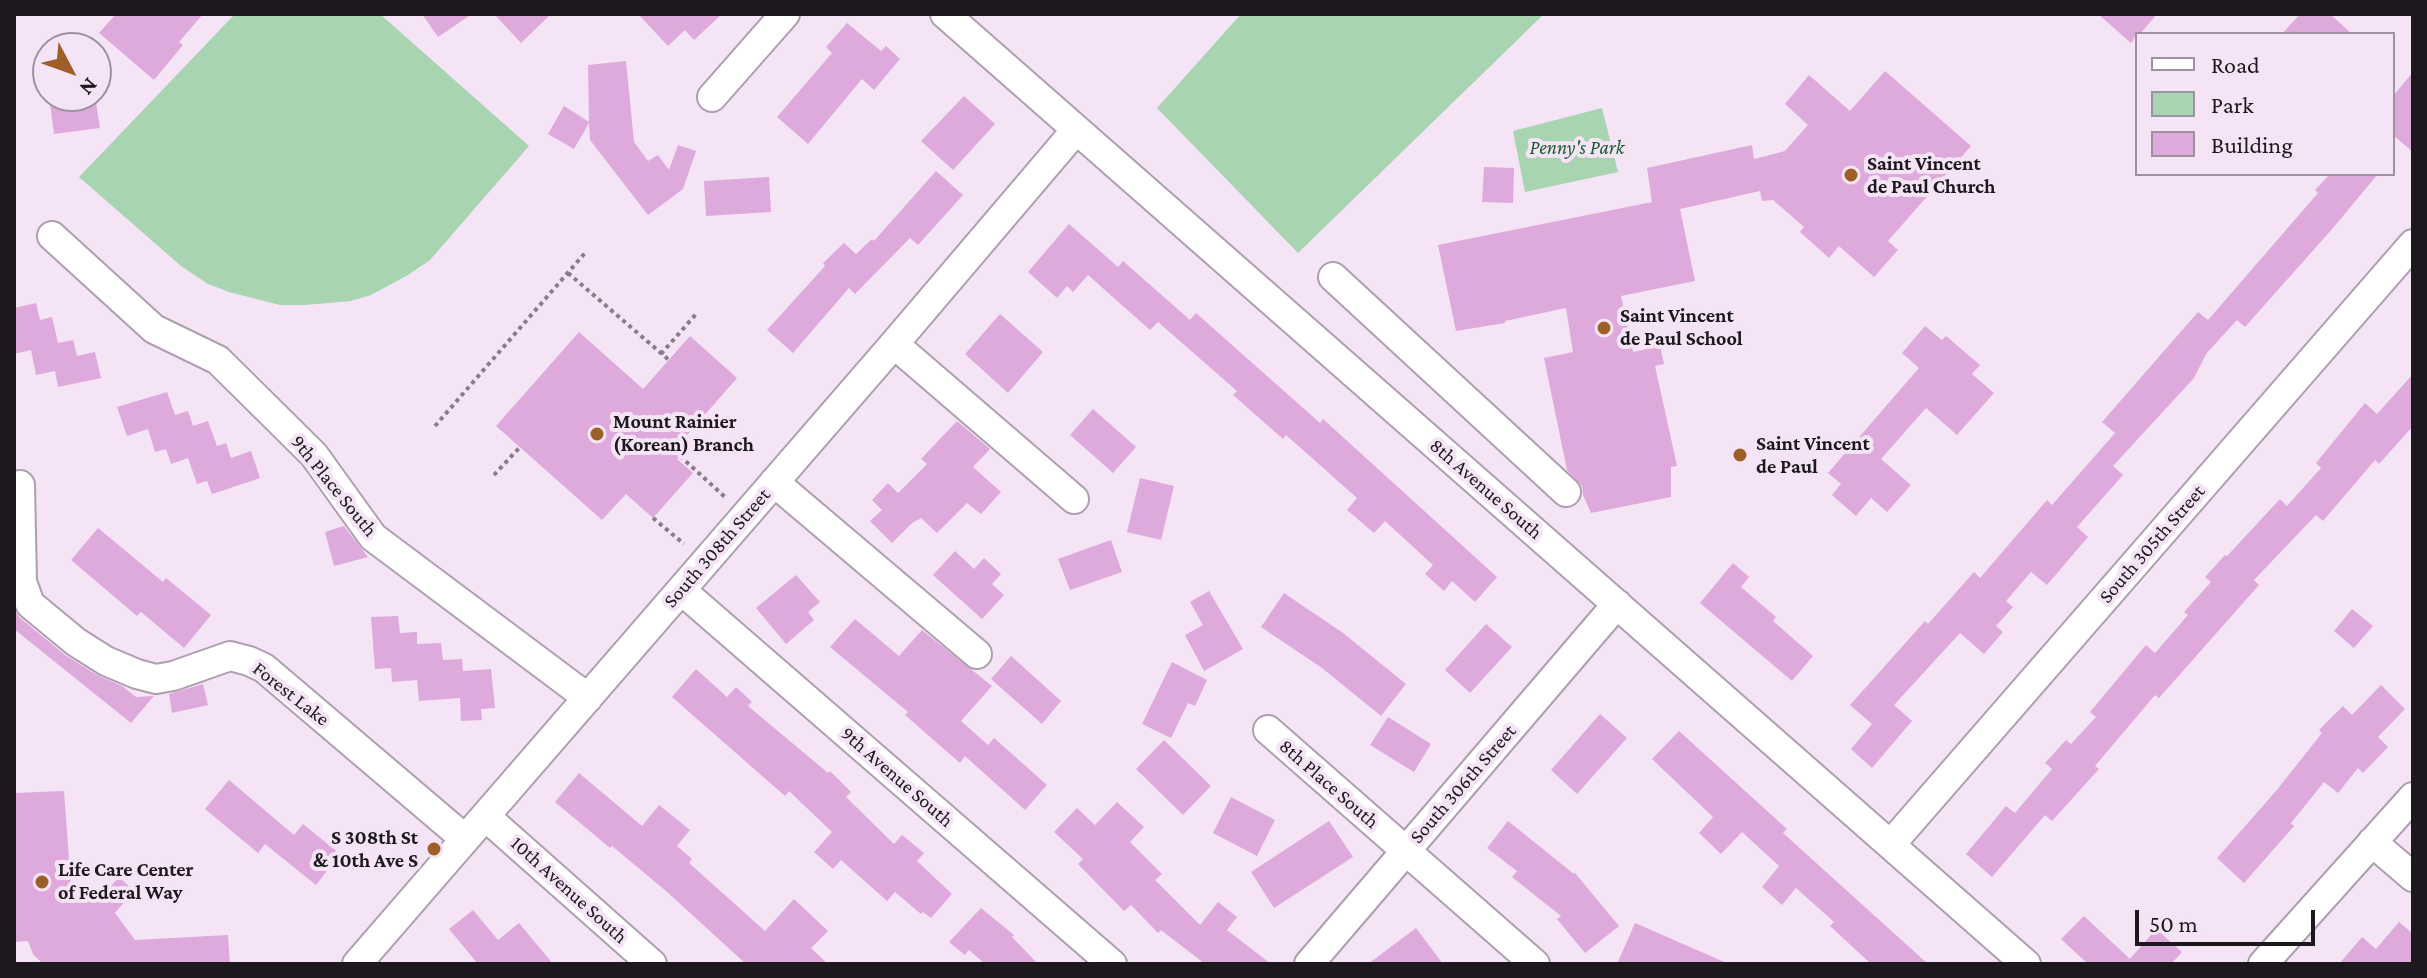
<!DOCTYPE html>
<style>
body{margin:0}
#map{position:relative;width:2427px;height:978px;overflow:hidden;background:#f4e4f6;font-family:"Crimson Pro",serif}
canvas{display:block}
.frame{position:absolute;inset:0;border:16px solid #1d171e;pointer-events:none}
.legend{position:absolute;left:2135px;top:32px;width:260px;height:144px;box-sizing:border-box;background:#f4e4f6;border:2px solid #9e92a0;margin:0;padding:10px 14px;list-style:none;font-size:24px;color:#1d171e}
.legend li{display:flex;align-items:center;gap:16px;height:40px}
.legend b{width:40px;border:2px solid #9e92a0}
.north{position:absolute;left:32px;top:32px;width:80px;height:80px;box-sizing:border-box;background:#f4e4f6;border:2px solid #9e92a0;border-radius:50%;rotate:131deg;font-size:22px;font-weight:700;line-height:32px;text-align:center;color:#1d171e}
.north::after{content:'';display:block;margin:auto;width:28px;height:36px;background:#9e5e27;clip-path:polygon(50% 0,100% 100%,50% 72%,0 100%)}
.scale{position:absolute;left:2135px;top:910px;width:180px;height:36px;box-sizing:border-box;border:4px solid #1d171e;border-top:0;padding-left:10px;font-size:24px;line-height:28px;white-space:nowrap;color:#1d171e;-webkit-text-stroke:6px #f4e4f6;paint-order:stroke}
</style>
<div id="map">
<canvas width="2427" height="978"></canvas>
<div class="frame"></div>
<ul class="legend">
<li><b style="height:10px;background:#fff"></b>Road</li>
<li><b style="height:22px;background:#a9d4b2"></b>Park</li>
<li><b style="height:22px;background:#deaadb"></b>Building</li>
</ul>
<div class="north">N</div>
<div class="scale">50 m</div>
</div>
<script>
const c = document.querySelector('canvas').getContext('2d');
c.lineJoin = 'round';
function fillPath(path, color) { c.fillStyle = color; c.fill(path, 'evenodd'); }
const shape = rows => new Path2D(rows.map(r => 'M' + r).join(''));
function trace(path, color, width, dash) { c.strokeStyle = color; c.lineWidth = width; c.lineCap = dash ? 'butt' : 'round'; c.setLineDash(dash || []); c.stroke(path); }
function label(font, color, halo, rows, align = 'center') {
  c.font = font + ' "Crimson Pro",serif'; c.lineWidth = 8; c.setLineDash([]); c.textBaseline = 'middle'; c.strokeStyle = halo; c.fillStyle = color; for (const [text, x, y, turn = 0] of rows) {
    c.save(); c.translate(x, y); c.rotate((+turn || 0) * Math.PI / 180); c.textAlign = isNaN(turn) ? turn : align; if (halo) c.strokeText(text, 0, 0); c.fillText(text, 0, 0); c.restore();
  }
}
fillPath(shape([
 [235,14,380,14,529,146,430,260,408,275,371,295,351,301,305,305,280,305,229,292,208,284,181,266,79,177],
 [1241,14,1544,14,1298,253,1157,108],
 [1602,108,1618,172,1525,192,1513,131]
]), '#a9d4b2');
fillPath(shape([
 [116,14,203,14,179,42,183,45,154,80,99,33],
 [422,14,472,14,438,37],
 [494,14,551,14,521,43],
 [638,14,722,14,694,40,685,30,668,46],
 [2098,14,2157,14,2140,34,2137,34,2131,43],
 [2300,14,2330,14,2352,34,2282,34],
 [847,23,881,51,886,46,900,59,874,90,862,79,808,144,777,117,832,53,826,47],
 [626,61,634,142,648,161,658,155,669,170,678,145,696,151,683,189,648,215,590,140,589,123,574,149,548,134,564,106,589,122,588,65],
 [1885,71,1971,146,1888,241,1898,250,1874,277,1839,246,1829,258,1800,232,1804,227,1773,200,1762,201,1760,191,1680,209,1695,281,1621,296,1633,352,1660,346,1664,364,1655,366,1677,466,1671,467,1671,497,1591,513,1583,495,1582,486,1567,470,1544,358,1573,352,1566,308,1505,321,1505,323,1456,331,1438,245,1652,202,1647,168,1752,145,1754,159,1785,151,1808,125,1785,104,1809,75,1850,111],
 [2413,72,2413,152,2393,135,2393,96],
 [49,96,95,96,100,128,54,134],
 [964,96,995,124,953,170,921,141],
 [1484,167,1514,168,1513,203,1482,202],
 [936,171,963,195,918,245,910,238,855,294,849,288,793,353,767,330,825,266,823,263,844,243,856,254,872,239,874,241],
 [2330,174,2378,174,2333,228,2245,327,2237,320,2206,354,2194,378,2113,466,2123,475,2077,527,2088,537,2047,585,2031,572,2006,601,2013,607,1996,626,2003,632,1984,654,1960,633,1894,705,1912,721,1872,768,1851,749,1872,724,1850,705,1925,621,1928,624,1974,572,1980,578,2047,500,2052,505,2115,433,2102,422,2198,312,2208,320,2318,193,2315,190],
 [769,177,771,212,706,216,704,181],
 [1069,224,1118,267,1123,261,1190,320,1196,313,1320,423,1323,419,1497,577,1475,602,1452,581,1444,591,1425,574,1433,565,1385,521,1374,533,1347,510,1357,498,1286,435,1283,439,1233,395,1237,391,1158,322,1150,330,1088,275,1073,292,1067,286,1057,298,1028,272],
 [36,303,40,320,52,317,58,343,73,340,77,356,95,352,101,378,58,387,55,371,36,375,31,350,14,354,14,308],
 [1000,314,1043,352,1008,393,965,354],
 [1925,326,1942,340,1946,336,1980,365,1972,374,1994,393,1957,435,1926,408,1881,459,1911,485,1887,512,1871,498,1856,516,1832,495,1841,484,1828,473,1919,368,1902,353],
 [579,332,643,389,690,336,737,378,681,442,687,448,677,459,693,473,653,518,626,494,602,520,496,426],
 [2413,374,2413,426,2379,464,2375,460,2323,521,2316,515,2254,580,2259,585,2159,698,2155,695,2095,766,2099,769,2052,821,2045,815,1992,877,1966,854,2006,806,2015,813,2052,769,2045,763,2066,740,2071,744,2096,717,2090,712,2146,645,2155,653,2188,615,2184,612,2211,582,2205,577,2225,555,2227,556,2280,499,2287,506,2321,468,2316,463,2365,403,2377,414],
 [167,392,175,415,188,411,193,426,208,421,217,446,226,443,231,458,251,451,260,478,212,494,207,481,197,484,188,458,171,464,166,449,155,452,148,429,127,436,117,407],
 [1093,409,1136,447,1113,473,1070,435],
 [957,421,990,449,973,467,1001,492,981,514,967,503,937,533,921,518,912,523,892,543,870,521,882,510,872,500,888,483,898,493,927,464,921,459],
 [1140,478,1174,486,1161,540,1127,532],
 [344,526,368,557,334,566,325,532],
 [98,528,163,582,166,578,211,615,184,648,141,612,137,616,71,560],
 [1111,540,1122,572,1070,590,1058,559],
 [955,551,974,569,984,558,1001,574,992,584,1004,595,982,619,933,575],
 [1733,563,1749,577,1741,587,1776,617,1773,621,1813,656,1792,681,1700,603],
 [796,575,820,602,808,612,814,620,786,644,756,608],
 [1209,591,1243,649,1204,671,1185,635,1203,625,1190,602],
 [1284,593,1343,633,1406,684,1381,716,1322,668,1261,627],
 [2352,609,2373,626,2354,648,2334,631],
 [14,610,19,617,65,655,97,675,122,686,136,697,154,696,131,723,14,629],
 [398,616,400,633,417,632,417,644,441,643,443,660,462,659,463,671,491,669,495,708,481,709,482,720,461,721,460,698,419,701,417,680,392,682,391,668,375,669,371,617],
 [855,619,899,656,922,630,992,686,961,721,988,745,994,738,1047,785,1025,810,965,756,960,763,905,715,908,712,830,647],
 [1486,624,1512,647,1470,693,1445,670],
 [1011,656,1061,701,1042,724,991,679],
 [1172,662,1207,680,1195,706,1188,703,1171,738,1142,724],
 [696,669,727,697,736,687,752,702,748,706,828,773,830,771,851,792,846,797,894,844,902,835,924,853,917,861,952,894,931,918,923,912,921,914,895,892,887,901,841,860,833,869,814,852,832,832,789,791,785,796,672,697],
 [203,684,208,705,172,713,169,694],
 [2381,685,2405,709,2378,737,2388,747,2363,773,2358,768,2338,793,2324,782,2291,823,2294,826,2244,883,2217,858,2276,791,2322,733,2319,730,2343,706,2352,715],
 [1600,714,1627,738,1577,794,1551,770],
 [1388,717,1431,744,1414,772,1370,745],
 [1679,731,1787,829,1783,833,1928,964,1871,964,1830,926,1834,922,1796,888,1782,905,1762,887,1779,866,1742,832,1721,854,1699,833,1713,817,1652,759],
 [1164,740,1211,786,1183,815,1136,769],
 [579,773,642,826,659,805,690,830,677,846,692,859,689,863,765,931,794,899,828,931,811,948,828,964,746,964,666,891,612,846,610,848,555,802],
 [229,780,294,835,303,824,340,854,316,885,265,844,258,853,205,809],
 [64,791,71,886,88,891,99,899,119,877,134,891,115,913,135,940,228,935,230,964,43,964,33,954,28,941,14,942,14,793],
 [1231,797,1275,820,1257,856,1213,833],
 [1117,802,1144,827,1130,842,1162,874,1155,880,1200,925,1218,902,1237,917,1227,930,1271,964,1205,964,1161,930,1158,933,1131,905,1124,911,1078,864,1083,859,1054,832,1077,808,1095,825],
 [1329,821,1353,857,1274,908,1251,872],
 [1508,821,1574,874,1575,873,1619,926,1585,953,1557,919,1561,916,1512,877,1517,871,1487,848],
 [981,908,1014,935,1012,937,1038,964,985,964,969,950,965,955,949,942],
 [473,910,498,940,519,923,553,964,478,964,449,929],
 [2084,916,2130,959,2156,929,2182,952,2171,964,2088,964,2061,939],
 [2399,922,2413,934,2413,964,2339,964,2362,937,2376,949],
 [1635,923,1729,964,1617,964],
 [1416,928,1443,964,1368,964]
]), '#deaadb');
const minor = shape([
 [945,14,2026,964],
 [712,97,785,14],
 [52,236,154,329,218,360,314,455,373,537,588,698],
 [1333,277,1566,492],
 [894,344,1074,499],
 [774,482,977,654],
 [20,485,22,582,30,604,76,642,106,661,137,674,156,679,173,676,230,656,249,661,264,668,465,839],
 [681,590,1112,964],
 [1268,730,1535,964],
 [485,816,652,964],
 [2372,842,2413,877],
 [1891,844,2413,244],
 [357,964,894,344,1076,130],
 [1309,964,1617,604],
 [2263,964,2413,797]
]);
trace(minor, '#ae9fb0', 32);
trace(shape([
 [568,273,669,360],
 [661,354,697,313],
 [435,426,585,253],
 [680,456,725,497],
 [494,475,520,447],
 [653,518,684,544]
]), '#877c88', 4, [4, 4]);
trace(minor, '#fff', 28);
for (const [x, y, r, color] of [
 [1851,175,8,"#9e5e27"],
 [1604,328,8,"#9e5e27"],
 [597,434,8,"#9e5e27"],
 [1740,455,8,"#9e5e27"],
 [434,849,8,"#9e5e27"],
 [42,882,8,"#9e5e27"]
]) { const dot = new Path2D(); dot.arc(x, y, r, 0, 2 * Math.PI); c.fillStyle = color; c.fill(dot); trace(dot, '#f4e4f6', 3); }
label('italic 20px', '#1c5c32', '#f4e4f6', [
 ["Penny's Park",1577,148]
]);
label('bold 20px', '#1d171e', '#f4e4f6', [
 ["Saint Vincent",1867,164],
 ["de Paul Church",1867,187],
 ["Saint Vincent",1620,316],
 ["de Paul School",1620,339],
 ["Mount Rainier",613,422],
 ["(Korean) Branch",613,445],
 ["Saint Vincent",1756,444],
 ["de Paul",1756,467],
 ["S 308th St",418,838,"right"],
 ["& 10th Ave S",418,861,"right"],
 ["Life Care Center",58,870],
 ["of Federal Way",58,893]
], 'left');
label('20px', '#1d171e', '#f4e4f6', [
 ["9th Place South",334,486,51],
 ["8th Avenue South",1486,489,41],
 ["South 305th Street",2152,544,-49],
 ["South 308th Street",717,548,-49],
 ["Forest Lake",291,694,38],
 ["9th Avenue South",897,777,41],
 ["8th Place South",1329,784,41],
 ["South 306th Street",1463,784,-49],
 ["10th Avenue South",569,890,42]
]);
</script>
